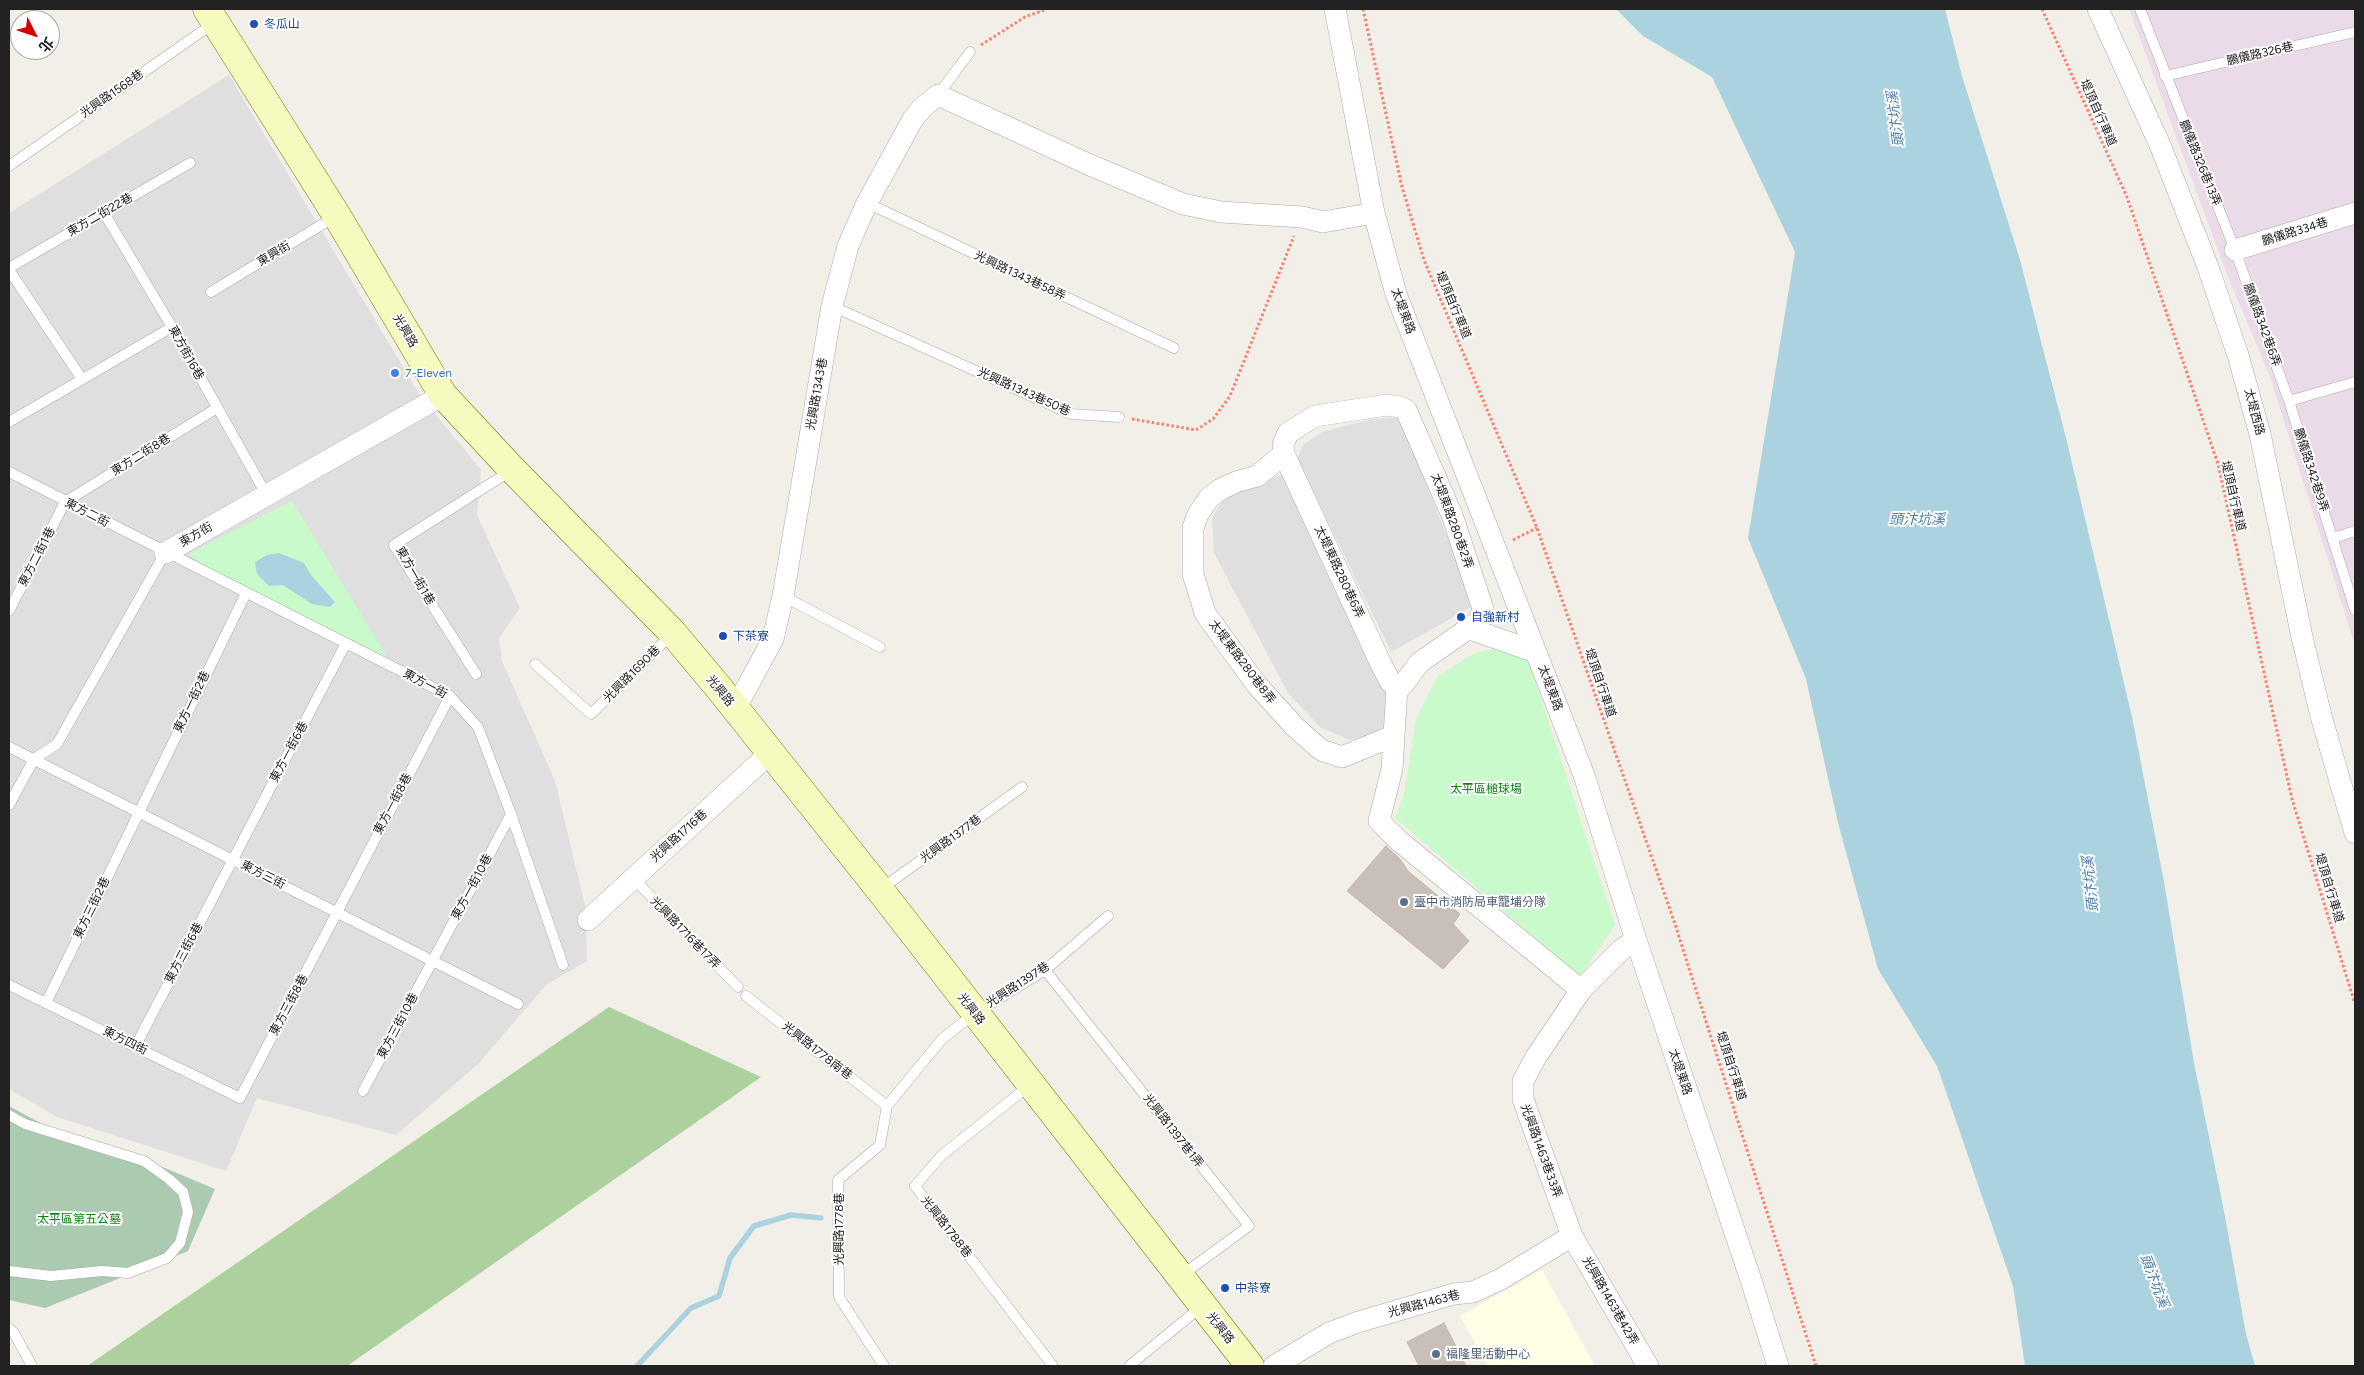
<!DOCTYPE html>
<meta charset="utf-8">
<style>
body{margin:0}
#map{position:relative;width:2364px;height:1375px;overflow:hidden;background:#f2efe9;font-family:Figtree,"Noto Sans TC",sans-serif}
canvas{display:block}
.frame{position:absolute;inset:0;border:10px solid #222;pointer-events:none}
.north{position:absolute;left:10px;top:10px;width:50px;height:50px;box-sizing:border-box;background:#fff;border:1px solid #a7a7a7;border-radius:50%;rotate:131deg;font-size:14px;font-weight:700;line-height:20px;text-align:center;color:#222}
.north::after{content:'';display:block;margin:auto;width:18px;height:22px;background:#d40000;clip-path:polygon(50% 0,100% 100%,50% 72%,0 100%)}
</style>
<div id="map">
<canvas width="2364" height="1375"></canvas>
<div class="frame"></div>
<div class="north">北</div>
</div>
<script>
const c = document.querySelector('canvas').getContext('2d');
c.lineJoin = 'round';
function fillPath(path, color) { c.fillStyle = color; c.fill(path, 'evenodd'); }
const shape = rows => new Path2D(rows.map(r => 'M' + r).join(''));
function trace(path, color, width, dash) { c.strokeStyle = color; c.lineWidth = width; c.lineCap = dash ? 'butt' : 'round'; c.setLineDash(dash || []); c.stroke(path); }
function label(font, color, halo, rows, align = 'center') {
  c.font = font + ' Figtree,"Noto Sans TC",sans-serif'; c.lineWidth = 4; c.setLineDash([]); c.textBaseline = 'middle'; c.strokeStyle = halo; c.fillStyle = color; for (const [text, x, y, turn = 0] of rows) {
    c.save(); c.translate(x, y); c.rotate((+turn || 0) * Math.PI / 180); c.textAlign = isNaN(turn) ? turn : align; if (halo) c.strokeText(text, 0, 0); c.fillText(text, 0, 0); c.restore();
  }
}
fillPath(shape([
 [229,75,419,394,481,470,477,515,520,608,499,638,502,661,555,781,585,905,587,961,546,985,478,1064,396,1135,257,1098,226,1171,57,1117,9,1089,9,213],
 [1399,417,1475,605,1391,652,1297,458,1304,444,1322,432,1372,419],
 [1283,474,1399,710,1380,732,1350,740,1321,728,1288,693,1214,553,1212,518,1224,498]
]), '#e0dfdf');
fillPath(shape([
 [2129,9,2355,9,2355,645,2270,377,2226,272]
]), '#ebdbe8');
fillPath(shape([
 [1542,1270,1595,1366,1488,1366,1460,1316]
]), '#ffffe5');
fillPath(shape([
 [609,1007,761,1077,347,1366,87,1366]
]), '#add19e');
fillPath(shape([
 [9,1106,83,1146,165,1168,215,1189,188,1251,45,1308,9,1300]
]), '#aacbaf');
fillPath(shape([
 [292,501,392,665,385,670,202,564,189,554],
 [1511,646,1528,659,1615,925,1580,976,1395,818,1404,794,1416,719,1437,677,1476,652]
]), '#c8facc');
fillPath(shape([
 [1616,9,1945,9,1962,76,2020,260,2066,438,2132,717,2164,882,2194,1063,2224,1211,2246,1334,2255,1366,2025,1366,2013,1286,1937,1066,1878,969,1838,823,1806,679,1748,538,1795,252,1712,77,1643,36],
 [279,553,304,563,311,575,335,602,330,607,312,604,283,585,269,586,257,574,255,562,267,555]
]), '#aad3df');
trace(shape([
 [637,1366,691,1308,719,1296,730,1258,754,1226,791,1215,821,1218]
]), '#aad3df', 5.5);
const building = shape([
 [1386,846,1400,859,1408,871,1460,914,1453,924,1469,941,1443,969,1347,891,1386,846],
 [1444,1323,1466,1366,1419,1366,1407,1342,1444,1323]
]);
fillPath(building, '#c7bfb8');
trace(building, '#c4b6ab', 1);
const service = shape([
 [2140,9,2235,250,2289,401,2355,610],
 [2165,76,2355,32],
 [938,95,970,52],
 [9,166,214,23],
 [867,203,1174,348],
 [104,213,172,327,266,494],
 [9,268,190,163],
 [9,270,82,379],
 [211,292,336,216],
 [832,306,1071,414,1119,417],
 [2289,401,2355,382],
 [9,422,172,327],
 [9,472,450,696,478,727,511,814,563,965],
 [2333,538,2355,531],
 [783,596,880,647],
 [9,611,65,502,217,408],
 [535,664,591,714,672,634],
 [476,674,394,545,504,475,510,468],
 [9,747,518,1004],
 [9,805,34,759,57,744,165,553],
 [633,878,738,987],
 [881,889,1022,787],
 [1045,970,1249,1226,1182,1275],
 [9,985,240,1098,450,696],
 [746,996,887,1106],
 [46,1003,246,593],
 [135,1047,346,643],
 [1030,1085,942,1155,915,1186,1053,1366],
 [363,1091,511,814],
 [9,1115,25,1124,144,1161,169,1179,183,1192,188,1212,180,1243,167,1258,128,1273,102,1271,51,1276,9,1271],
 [9,1328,14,1333,32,1366],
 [884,1366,839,1297,838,1180,880,1145,887,1106,942,1039,974,1014,1045,970,1108,916],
 [1129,1366,1202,1306]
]);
const minor = shape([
 [1335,9,1374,213,1396,294,1584,775,1636,940,1751,1280,1778,1366],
 [2098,9,2160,145,2208,267,2238,355,2260,434,2302,637,2321,716,2355,833],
 [2235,250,2355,213],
 [1284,454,1257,476,1236,482,1221,489,1209,498,1198,514,1193,528,1193,574,1205,613,1256,684,1295,727,1321,750,1342,757,1393,736],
 [165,553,443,395],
 [1467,628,1536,652],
 [1397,687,1390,681,1381,664,1284,454,1283,445,1288,433,1315,416,1387,405,1400,407,1406,410,1452,515,1483,609,1479,621,1419,663,1402,686,1397,687,1392,769,1379,821,1398,840,1581,990],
 [735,709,773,639,783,596,832,306,848,246,867,203,913,119,923,107,938,95,1090,165,1183,204,1221,212,1302,217,1323,222,1374,213],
 [588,920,770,753],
 [1636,940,1622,949,1581,990,1536,1057,1523,1081,1523,1099,1572,1236,1648,1366],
 [1274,1366,1329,1333,1358,1322,1454,1294,1473,1292,1501,1279,1572,1236]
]);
const secondary = shape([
 [207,9,337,216,443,395,510,467,673,633,719,688,880,890,1250,1366]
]);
trace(service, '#a9a9a9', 11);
trace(minor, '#a9a9a9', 22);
trace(secondary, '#707d05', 29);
trace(shape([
 [1363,9,1402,187,1424,260,1537,528,1674,921,1816,1366],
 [2042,9,2127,197,2218,464,2292,799,2355,1004],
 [981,45,1025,17,1047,9],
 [1132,419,1196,430,1213,419,1230,396,1294,236],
 [1513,540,1537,528]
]), '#fa8072', 3, [2.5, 2.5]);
trace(service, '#fff', 10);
trace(minor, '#fff', 21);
trace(secondary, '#f7fabf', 28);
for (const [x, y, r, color] of [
 [254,24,5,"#1a4fb4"],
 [395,373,5,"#3f7fe0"],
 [1461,617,5,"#1a4fb4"],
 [723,636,5,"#1a4fb4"],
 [1404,902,5,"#5c6f8a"],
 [1225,1288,5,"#1a4fb4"],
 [1436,1354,5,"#5c6f8a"]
]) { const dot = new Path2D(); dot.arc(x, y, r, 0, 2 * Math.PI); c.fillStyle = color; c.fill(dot); trace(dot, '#fff', 2); }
label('12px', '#164399', '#fff', [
 ["冬瓜山",264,24],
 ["自強新村",1471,617],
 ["下茶寮",733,636],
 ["中茶寮",1235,1288]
], 'left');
label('12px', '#222', '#fff', [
 ["鵬儀路326巷",2260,54,-13],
 ["光興路1568巷",112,94,-35],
 ["堤頂自行車道",2098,113,66],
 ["鵬儀路326巷13弄",2200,163,68],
 ["東方二街22巷",100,215,-30],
 ["鵬儀路334巷",2295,232,-17],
 ["東興街",274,254,-31],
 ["光興路1343巷58弄",1020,276,25],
 ["堤頂自行車道",1453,305,67],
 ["太堤東路",1403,311,70],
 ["鵬儀路342巷6弄",2262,325,70],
 ["光興路",405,331,59],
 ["東方街16巷",186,353,61],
 ["光興路1343巷50巷",1024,392,24],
 ["光興路1343巷",817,394,-80],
 ["太堤西路",2254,412,75],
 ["東方二街8巷",141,455,-32],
 ["鵬儀路342巷9弄",2311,470,72],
 ["堤頂自行車道",2233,496,77],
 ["東方二街",87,513,27],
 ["太堤東路280巷2弄",1452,521,70],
 ["東方街",196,535,-30],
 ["東方二街1巷",37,557,-63],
 ["太堤東路280巷6弄",1339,572,65],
 ["東方一街1巷",415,576,60],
 ["太堤東路280巷8弄",1242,662,53],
 ["光興路1690巷",632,674,-45],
 ["堤頂自行車道",1600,683,71],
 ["東方一街",425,684,28],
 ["太堤東路",1550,688,69],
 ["光興路",720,691,51],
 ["東方一街2巷",192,702,-64],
 ["東方一街6巷",289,752,-62],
 ["東方一街8巷",393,804,-62],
 ["光興路1716巷",679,836,-42],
 ["光興路1377巷",951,839,-36],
 ["東方三街",263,875,27],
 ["東方一街10巷",472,887,-62],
 ["堤頂自行車道",2329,888,73],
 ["東方三街2巷",92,908,-64],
 ["光興路1716巷17弄",685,933,46],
 ["東方三街6巷",184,953,-62],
 ["光興路1397巷",1018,985,-33],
 ["東方三街8巷",289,1005,-62],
 ["光興路",971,1009,52],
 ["東方三街10巷",398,1026,-62],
 ["東方四街",125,1041,26],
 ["光興路1778南巷",817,1051,38],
 ["堤頂自行車道",1731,1066,72],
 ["太堤東路",1680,1072,71],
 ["光興路1397巷1弄",1173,1131,52],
 ["光興路1463巷33弄",1541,1151,70],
 ["光興路1788巷",946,1227,52],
 ["光興路1778巷",839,1229,-90],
 ["光興路1463巷42弄",1610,1301,60],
 ["光興路1463巷",1424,1304,-15],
 ["光興路",1220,1328,52]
]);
label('12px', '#366cbe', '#fff', [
 ["7-Eleven",405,373]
], 'left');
label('12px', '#0c8416', '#fff', [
 ["太平區槌球場",1486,789],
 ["太平區第五公墓",79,1219]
]);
label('12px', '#4e5e75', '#fff', [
 ["臺中市消防局車籠埔分隊",1414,902],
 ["福隆里活動中心",1446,1354]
], 'left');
label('italic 14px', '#4a7aab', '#fff', [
 ["頭汴坑溪",1896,119,-97],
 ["頭汴坑溪",1917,520],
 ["頭汴坑溪",2091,884,-96],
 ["頭汴坑溪",2154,1281,69]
]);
</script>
